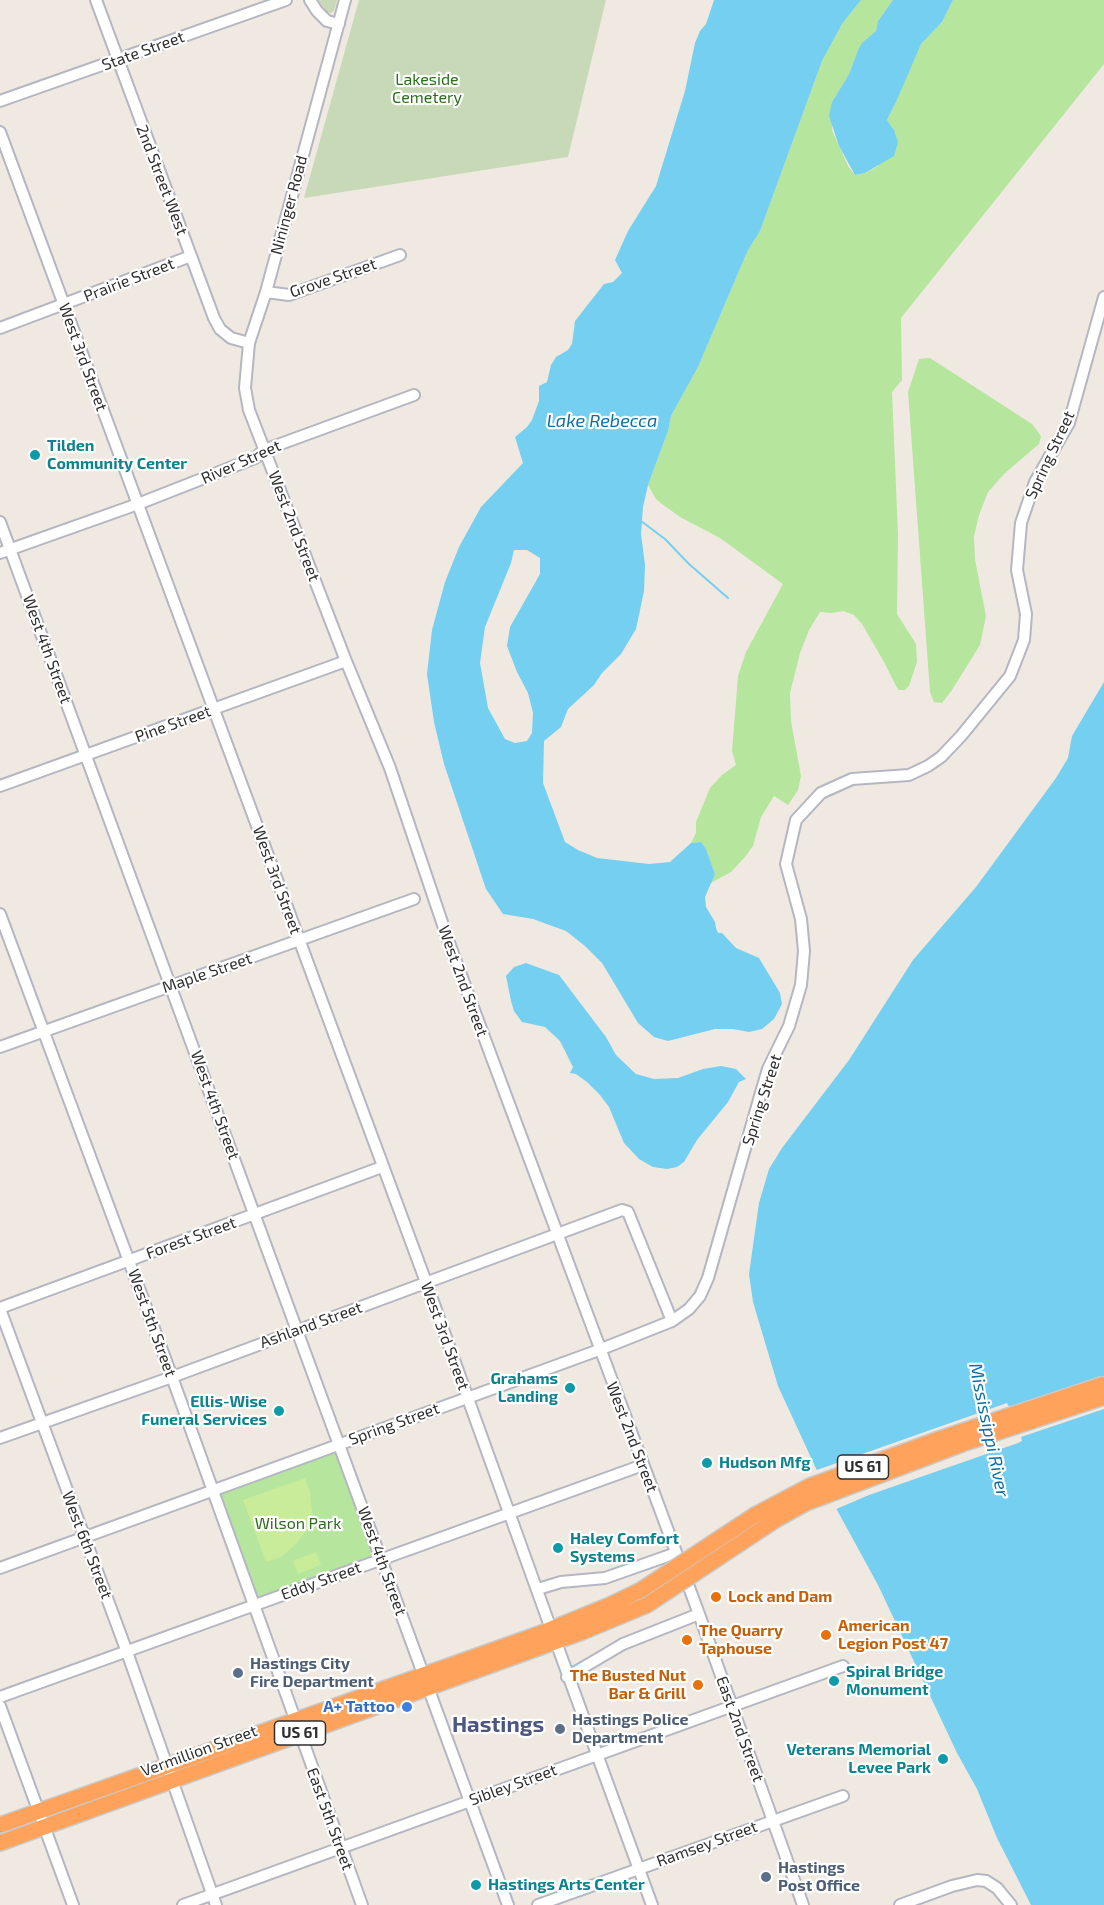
<!DOCTYPE html>
<style>
body{margin:0}
canvas{display:block;background:#efe9e1}
</style>
<canvas width="1104" height="1905"></canvas>
<script>
const c = document.querySelector('canvas').getContext('2d');
c.lineJoin = 'round';
function fillPath(path, color) { c.fillStyle = color; c.fill(path, 'evenodd'); }
const shape = rows => new Path2D(rows.map(r => 'M' + r).join(''));
function trace(path, color, width, dash) { c.strokeStyle = color; c.lineWidth = width; c.lineCap = dash ? 'butt' : 'round'; c.setLineDash(dash || []); c.stroke(path); }
function label(font, color, halo, rows, align = 'center') {
  c.font = font + ' "Exo 2",sans-serif'; c.lineWidth = 4.5; c.setLineDash([]); c.textBaseline = 'middle'; c.strokeStyle = halo; c.fillStyle = color; for (const [text, x, y, turn = 0] of rows) {
    c.save(); c.translate(x, y); c.rotate((+turn || 0) * Math.PI / 180); c.textAlign = isNaN(turn) ? turn : align; if (halo) c.strokeText(text, 0, 0); c.fillText(text, 0, 0); c.restore();
  }
}
fillPath(shape([
 [861,0,893,0,878,21,876,31,858,50,849,74,832,102,832,130,848,166,855,175,866,173,878,166,894,130,887,120,897,100,913,60,921,44,942,22,953,0,1104,0,1104,64,901,318,902,380,892,392,898,535,897,614,916,644,917,662,909,686,905,690,899,690,896,686,884,662,862,624,854,615,843,611,831,613,820,612,809,630,800,653,790,693,791,721,801,776,798,790,788,805,774,796,761,817,753,846,745,857,731,872,709,884,715,874,706,849,701,842,691,843,696,833,696,822,710,788,722,775,736,765,732,751,738,676,746,652,783,584,720,538,680,517,662,504,656,499,648,485,668,431,671,416,698,367,748,250,760,231,822,61,842,24],
 [930,358,1032,424,1041,436,1039,444,1005,473,988,492,979,515,974,536,975,560,986,616,980,645,952,690,942,703,934,702,930,692,908,392,919,359],
 [339,1444,382,1558,254,1605,212,1490]
]), '#b6e59e');
fillPath(shape([
 [318,0,337,0,334,11,331,13,327,12],
 [359,0,606,0,568,157,304,198]
]), '#c8d9b8');
fillPath(shape([
 [305,1478,310,1492,312,1513,307,1530,295,1545,281,1557,266,1562,243,1500],
 [316,1552,321,1565,298,1574,293,1561]
]), '#c9ec9a');
fillPath(shape([
 [714,0,861,0,842,24,822,61,760,231,748,250,698,367,671,416,668,431,648,485,643,507,641,534,645,565,644,591,636,629,621,654,602,673,594,685,568,709,561,727,544,741,543,783,565,842,578,850,597,858,649,864,670,862,691,843,701,842,706,849,715,874,705,897,706,907,715,922,716,928,718,933,722,933,736,948,759,958,780,993,782,1004,774,1019,762,1029,749,1032,733,1029,715,1029,668,1041,654,1037,638,1023,602,963,585,946,566,931,533,919,503,914,486,889,444,764,434,722,427,674,432,630,445,582,459,547,481,507,523,463,515,437,527,427,532,420,539,401,539,386,547,382,551,365,556,357,568,350,572,344,575,321,604,284,613,282,622,273,615,260,628,231,656,186,685,91,695,43,700,31,706,24],
 [514,550,527,550,540,558,540,574,510,627,507,646,517,672,528,693,533,713,532,733,527,741,515,743,505,739,488,708,480,663,485,627,511,563],
 [893,0,953,0,942,22,921,44,897,100,887,120,894,130,898,142,894,156,865,173,855,175,839,146,829,116,832,102,849,74,858,50,862,43,876,31,878,21],
 [1104,682,1104,1905,1031,1905,997,1838,977,1789,957,1753,878,1585,825,1488,778,1386,753,1302,749,1274,759,1203,769,1169,782,1148,849,1060,913,960,976,887,1056,778,1068,758,1072,736],
 [526,963,559,975,606,1037,616,1055,636,1074,654,1079,678,1078,703,1069,721,1066,736,1069,746,1079,739,1082,728,1102,697,1140,684,1162,677,1167,667,1169,653,1167,639,1159,624,1143,609,1107,600,1095,587,1082,576,1074,570,1073,573,1067,560,1041,545,1027,522,1022,514,1011,511,1001,506,976,514,967]
]), '#75cff0');
fillPath(shape([
 [1104,1376,1104,1409,1021,1437,1022,1441,1018,1443,869,1495,834,1510,814,1471,1007,1403,1009,1407]
]), '#efe9e1');
trace(shape([
 [641,521,665,539,689,564,728,598]
]), '#75cff0', 2);
const minor = shape([
 [96,0,214,318,220,329,231,338,249,343],
 [310,0,317,11,327,21,339,24],
 [345,0,266,292,249,343,245,388,249,410,346,661,390,768,448,940,699,1614,803,1905],
 [0,101,286,0],
 [0,132,426,1282,551,1629],
 [266,292,289,295,400,255],
 [0,328,191,256],
 [0,522,508,1905],
 [0,553,138,504,255,458,264,450,414,395],
 [0,786,346,661],
 [0,914,172,1377,362,1905],
 [0,1047,414,899],
 [0,1308,382,1167],
 [0,1309,127,1652,216,1905],
 [0,1438,172,1377,622,1210,628,1212,672,1321],
 [0,1568,599,1350,672,1321,689,1309,700,1296,708,1278,760,1096,768,1069,789,1026,801,985,804,951,801,919,786,864,796,820,821,793,852,779,909,775,928,766,941,757,961,736,1010,676,1024,640,1026,614,1017,570,1021,523,1035,482,1069,423,1104,297],
 [538,1589,561,1582,605,1578,676,1553],
 [556,1642,652,1905],
 [567,1677,623,1644,699,1614],
 [0,1697,643,1465],
 [0,1706,73,1905],
 [183,1905,843,1666],
 [538,1905,843,1796],
 [900,1905,952,1886,977,1880,986,1881,997,1888,1011,1905]
]);
const highway = shape([
 [0,1825,539,1634,610,1605,641,1590],
 [0,1843,582,1632,647,1605]
]);
trace(minor, '#b4b7c1', 14);
trace(highway, '#c9c9c9', 18);
trace(minor, '#fff', 10);
trace(highway, '#ffa35c', 15);
const highwayBridge = shape([
 [641,1590,755,1515,810,1486,939,1439,1104,1384],
 [647,1605,777,1519,806,1503,962,1444,1104,1397]
]);
trace(highwayBridge, '#c9c9c9', 18, []);
trace(highwayBridge, '#ffa35c', 15);
for (const [x, y, r, color] of [
 [35,455,6,"#0f9aa8"],
 [570,1388,6,"#0f9aa8"],
 [279,1411,6,"#0f9aa8"],
 [707,1463,6,"#0f9aa8"],
 [558,1548,6,"#0f9aa8"],
 [716,1597,6,"#e8710a"],
 [826,1635,6,"#e8710a"],
 [687,1640,6,"#e8710a"],
 [238,1673,6,"#5c6f8a"],
 [834,1681,6,"#0f9aa8"],
 [698,1685,6,"#e8710a"],
 [407,1707,6,"#3f7fe0"],
 [560,1729,6,"#5c6f8a"],
 [943,1759,6,"#0f9aa8"],
 [766,1877,6,"#5c6f8a"],
 [476,1885,6,"#0f9aa8"]
]) { const dot = new Path2D(); dot.arc(x, y, r, 0, 2 * Math.PI); c.fillStyle = color; c.fill(dot); trace(dot, '#fff', 2); }
for (const [x, y, w] of [
 [863,1467,51],
 [300,1733,51]
]) { const box = new Path2D(); box.roundRect(x - w / 2, y - 12, w, 24, 4.5); c.fillStyle = '#fff'; c.fill(box); trace(box, '#2e2e2e', 1.5); }
label('bold 15px', '#2e2e2e', null, [
 ["US 61",863,1467],
 ["US 61",300,1733]
]);
label('16px', '#2e2e2e', '#fff', [
 ["State Street",143,51,-20],
 ["2nd Street West",162,180,69],
 ["Nininger Road",289,205,-75],
 ["Grove Street",333,278,-19],
 ["Prairie Street",129,280,-21],
 ["West 3rd Street",83,357,70],
 ["Spring Street",1050,455,-65],
 ["River Street",241,462,-24],
 ["West 2nd Street",294,526,69],
 ["West 4th Street",47,649,70],
 ["Pine Street",173,724,-20],
 ["West 3rd Street",277,880,70],
 ["Maple Street",207,973,-19],
 ["West 2nd Street",463,981,70],
 ["Spring Street",762,1100,-72],
 ["West 4th Street",215,1105,70],
 ["Forest Street",191,1238,-20],
 ["West 5th Street",152,1323,70],
 ["Ashland Street",311,1325,-20],
 ["West 3rd Street",445,1336,70],
 ["Spring Street",394,1424,-20],
 ["West 2nd Street",632,1437,69],
 ["West 6th Street",87,1545,69],
 ["West 4th Street",382,1561,70],
 ["Eddy Street",321,1581,-20],
 ["East 2nd Street",740,1729,70],
 ["Vermillion Street",199,1751,-20],
 ["Sibley Street",513,1785,-20],
 ["East 5th Street",330,1819,70],
 ["Ramsey Street",707,1844,-20]
]);
label('16px', '#2c6e1b', '#fff', [
 ["Lakeside",427,80],
 ["Cemetery",427,98],
 ["Wilson Park",298,1524]
]);
label('bold 16px', '#0d838f', '#fff', [
 ["Tilden",47,446],
 ["Community Center",47,464],
 ["Grahams",558,1379,"right"],
 ["Landing",558,1397,"right"],
 ["Ellis-Wise",267,1402,"right"],
 ["Funeral Services",267,1420,"right"],
 ["Hudson Mfg",719,1463],
 ["Haley Comfort",570,1539],
 ["Systems",570,1557],
 ["Spiral Bridge",846,1672],
 ["Monument",846,1690],
 ["Veterans Memorial",931,1750,"right"],
 ["Levee Park",931,1768,"right"],
 ["Hastings Arts Center",488,1885]
], 'left');
label('bold 16px', '#c56008', '#fff', [
 ["Lock and Dam",728,1597],
 ["American",838,1626],
 ["Legion Post 47",838,1644],
 ["The Quarry",699,1631],
 ["Taphouse",699,1649],
 ["The Busted Nut",686,1676,"right"],
 ["Bar & Grill",686,1694,"right"]
], 'left');
label('bold 16px', '#4e5e75', '#fff', [
 ["Hastings City",250,1664],
 ["Fire Department",250,1682],
 ["Hastings Police",572,1720],
 ["Department",572,1738],
 ["Hastings",778,1868],
 ["Post Office",778,1886]
], 'left');
label('bold 16px', '#366cbe', '#fff', [
 ["A+ Tattoo",395,1707]
], 'right');
label('italic 18px', '#0d6fa3', '#fff', [
 ["Lake Rebecca",602,421],
 ["Mississippi River",989,1430,78]
]);
label('bold 22px', '#4d5680', '#fff', [
 ["Hastings",498,1725]
]);
</script>
